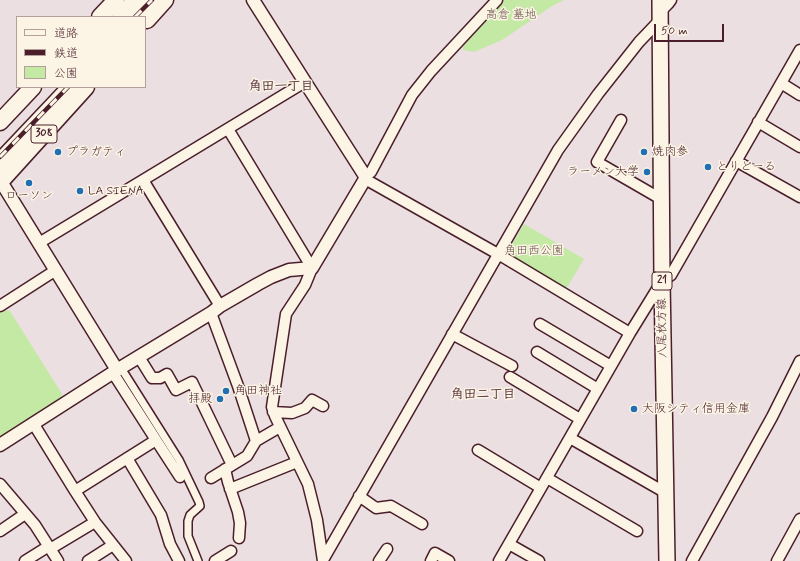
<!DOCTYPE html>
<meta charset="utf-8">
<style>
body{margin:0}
#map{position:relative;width:800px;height:561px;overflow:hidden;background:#ebdfe2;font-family:Mynerve,"Klee One",sans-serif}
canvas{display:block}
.legend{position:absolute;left:16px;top:16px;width:130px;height:72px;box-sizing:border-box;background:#fcf5e5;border:1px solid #b59f9b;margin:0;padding:5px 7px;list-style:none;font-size:12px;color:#4a1f2b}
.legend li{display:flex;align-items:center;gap:8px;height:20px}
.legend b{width:20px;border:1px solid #b59f9b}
.scale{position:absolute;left:654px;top:24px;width:70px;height:18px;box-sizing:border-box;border:2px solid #4a1f2b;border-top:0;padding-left:5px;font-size:12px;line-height:14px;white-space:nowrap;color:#4a1f2b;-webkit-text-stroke:3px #fcf5e5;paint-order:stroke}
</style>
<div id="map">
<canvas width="800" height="561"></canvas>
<ul class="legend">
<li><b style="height:5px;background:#fcf5e5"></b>道路</li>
<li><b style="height:5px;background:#4a1f2b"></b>鉄道</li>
<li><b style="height:11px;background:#c3e9a4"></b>公園</li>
</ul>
<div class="scale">50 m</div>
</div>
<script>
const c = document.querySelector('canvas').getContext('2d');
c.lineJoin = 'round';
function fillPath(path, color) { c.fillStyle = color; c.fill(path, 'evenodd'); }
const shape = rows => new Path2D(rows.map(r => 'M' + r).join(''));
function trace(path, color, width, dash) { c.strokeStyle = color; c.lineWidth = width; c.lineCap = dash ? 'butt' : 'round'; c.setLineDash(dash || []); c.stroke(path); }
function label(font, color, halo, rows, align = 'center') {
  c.font = font + ' Mynerve,"Klee One",sans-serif'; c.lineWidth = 3; c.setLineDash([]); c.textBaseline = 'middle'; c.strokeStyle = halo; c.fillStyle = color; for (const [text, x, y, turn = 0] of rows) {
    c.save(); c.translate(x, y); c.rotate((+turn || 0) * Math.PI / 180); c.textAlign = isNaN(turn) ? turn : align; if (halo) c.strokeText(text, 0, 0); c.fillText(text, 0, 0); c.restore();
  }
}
fillPath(shape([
 [504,0,564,0,552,6,502,40,474,52,463,50,463,41],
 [524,224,584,259,565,291,508,257,507,253],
 [5,310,10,311,62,394,61,400,0,437,0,313]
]), '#c3e9a4');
const pedestrian = shape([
 [121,368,179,460,199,502,200,506,190,515,188,521,188,536,198,561]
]);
const minor = shape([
 [660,12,668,4,671,0],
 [781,83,800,95],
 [621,120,597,162,661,199],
 [758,122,800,147],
 [228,129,312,268,305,285,286,314,272,407,275,416,308,484,317,520,323,561],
 [736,161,800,197],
 [365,176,371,172,412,95,431,71,497,0],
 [365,179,498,254,630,333],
 [143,180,220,306],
 [39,243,305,82],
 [0,306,56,270],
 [211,313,238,386,256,441],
 [540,324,611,366],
 [452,334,512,366],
 [537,352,598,389],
 [139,357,152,378,160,378,167,374,176,390,192,382,232,465],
 [510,377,580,419],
 [273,412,292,413,305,408,312,400,323,406],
 [33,423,75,491,156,440,113,373],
 [570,438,666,493],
 [156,440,180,477],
 [478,450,541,488],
 [127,458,161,515,170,544,179,561],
 [225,469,228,482,238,512,240,523,239,538],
 [211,478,247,456,256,441,280,427],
 [547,478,637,531],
 [0,484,35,525,58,561],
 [230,489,297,462],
 [75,491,95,522,126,561],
 [359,496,376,508,391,506,422,524],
 [0,531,25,514],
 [509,544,539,561],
 [50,549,95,522],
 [323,560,558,150,598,94,639,42,659,21],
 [25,561,49,546],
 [88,561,113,545],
 [215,561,231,551],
 [379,561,387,549],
 [431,561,435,553,449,561],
 [499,561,630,333,662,281,671,275,800,50],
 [692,561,772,417,800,361],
 [777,561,800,519]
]);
const tertiary = shape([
 [0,180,117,370],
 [0,445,117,370,211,313,220,306,258,284,271,277,289,270,312,268,365,179,365,176,305,82,253,0]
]);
const primary = shape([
 [660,0,662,281,667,561]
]);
const trunk = shape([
 [100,17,116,0],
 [147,20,165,0],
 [0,122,33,87],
 [0,182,86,87]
]);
const motorway = shape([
 [121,17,137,0],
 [138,17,154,0],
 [0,163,72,87]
]);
trace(pedestrian, '#4a1f2b', 10);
trace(minor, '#4a1f2b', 13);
trace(tertiary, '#4a1f2b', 15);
trace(primary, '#4a1f2b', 18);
trace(trunk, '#4a1f2b', 19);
trace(motorway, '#4a1f2b', 21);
trace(pedestrian, '#fcf5e5', 7);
trace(minor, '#fcf5e5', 10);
trace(tertiary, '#fcf5e5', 12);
trace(primary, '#fcf5e5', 15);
trace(trunk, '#fcf5e5', 16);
trace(motorway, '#fcf5e5', 18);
const rail = shape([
 [135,17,152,0],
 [0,157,68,87]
]);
trace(rail, '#4a1f2b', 4.5);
trace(rail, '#fcf5e5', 3, [9]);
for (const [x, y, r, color] of [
 [58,152,4,"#1f6fb2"],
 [644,152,4,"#1f6fb2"],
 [708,167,4,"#1f6fb2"],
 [647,172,4,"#1f6fb2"],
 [29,183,4,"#1f6fb2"],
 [80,191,4,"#1f6fb2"],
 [226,391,4,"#1f6fb2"],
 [220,399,4,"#1f6fb2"],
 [634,409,4,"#1f6fb2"]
]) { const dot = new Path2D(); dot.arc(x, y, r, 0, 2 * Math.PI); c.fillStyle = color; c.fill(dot); trace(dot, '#fcf5e5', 1.5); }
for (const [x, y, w] of [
 [44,134,26],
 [662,281,20]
]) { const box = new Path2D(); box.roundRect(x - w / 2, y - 9, w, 18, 3); c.fillStyle = '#fcf5e5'; c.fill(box); trace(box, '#4a1f2b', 1); }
label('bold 11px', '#4a1f2b', null, [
 ["308",44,134],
 ["21",662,281]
]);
label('12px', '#685249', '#fcf5e5', [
 ["高倉 墓地",511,15],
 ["角田西公園",534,251]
]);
label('12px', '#4a1f2b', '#fcf5e5', [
 ["プラガティ",66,152],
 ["焼肉参",652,152],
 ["とりどーる",716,167],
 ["ラーメン大学",639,172,"right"],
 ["LA SIENA",88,191],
 ["ローソン",29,196,"center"],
 ["角田神社",234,391],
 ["拝殿",212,399,"right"],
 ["大阪シティ信用金庫",642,409]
], 'left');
label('12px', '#4a1f2b', '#fcf5e5', [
 ["八尾枚方線",663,328,-91]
]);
label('bold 13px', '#4a1f2b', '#fcf5e5', [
 ["角田一丁目",281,87],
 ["角田二丁目",483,395]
]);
</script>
